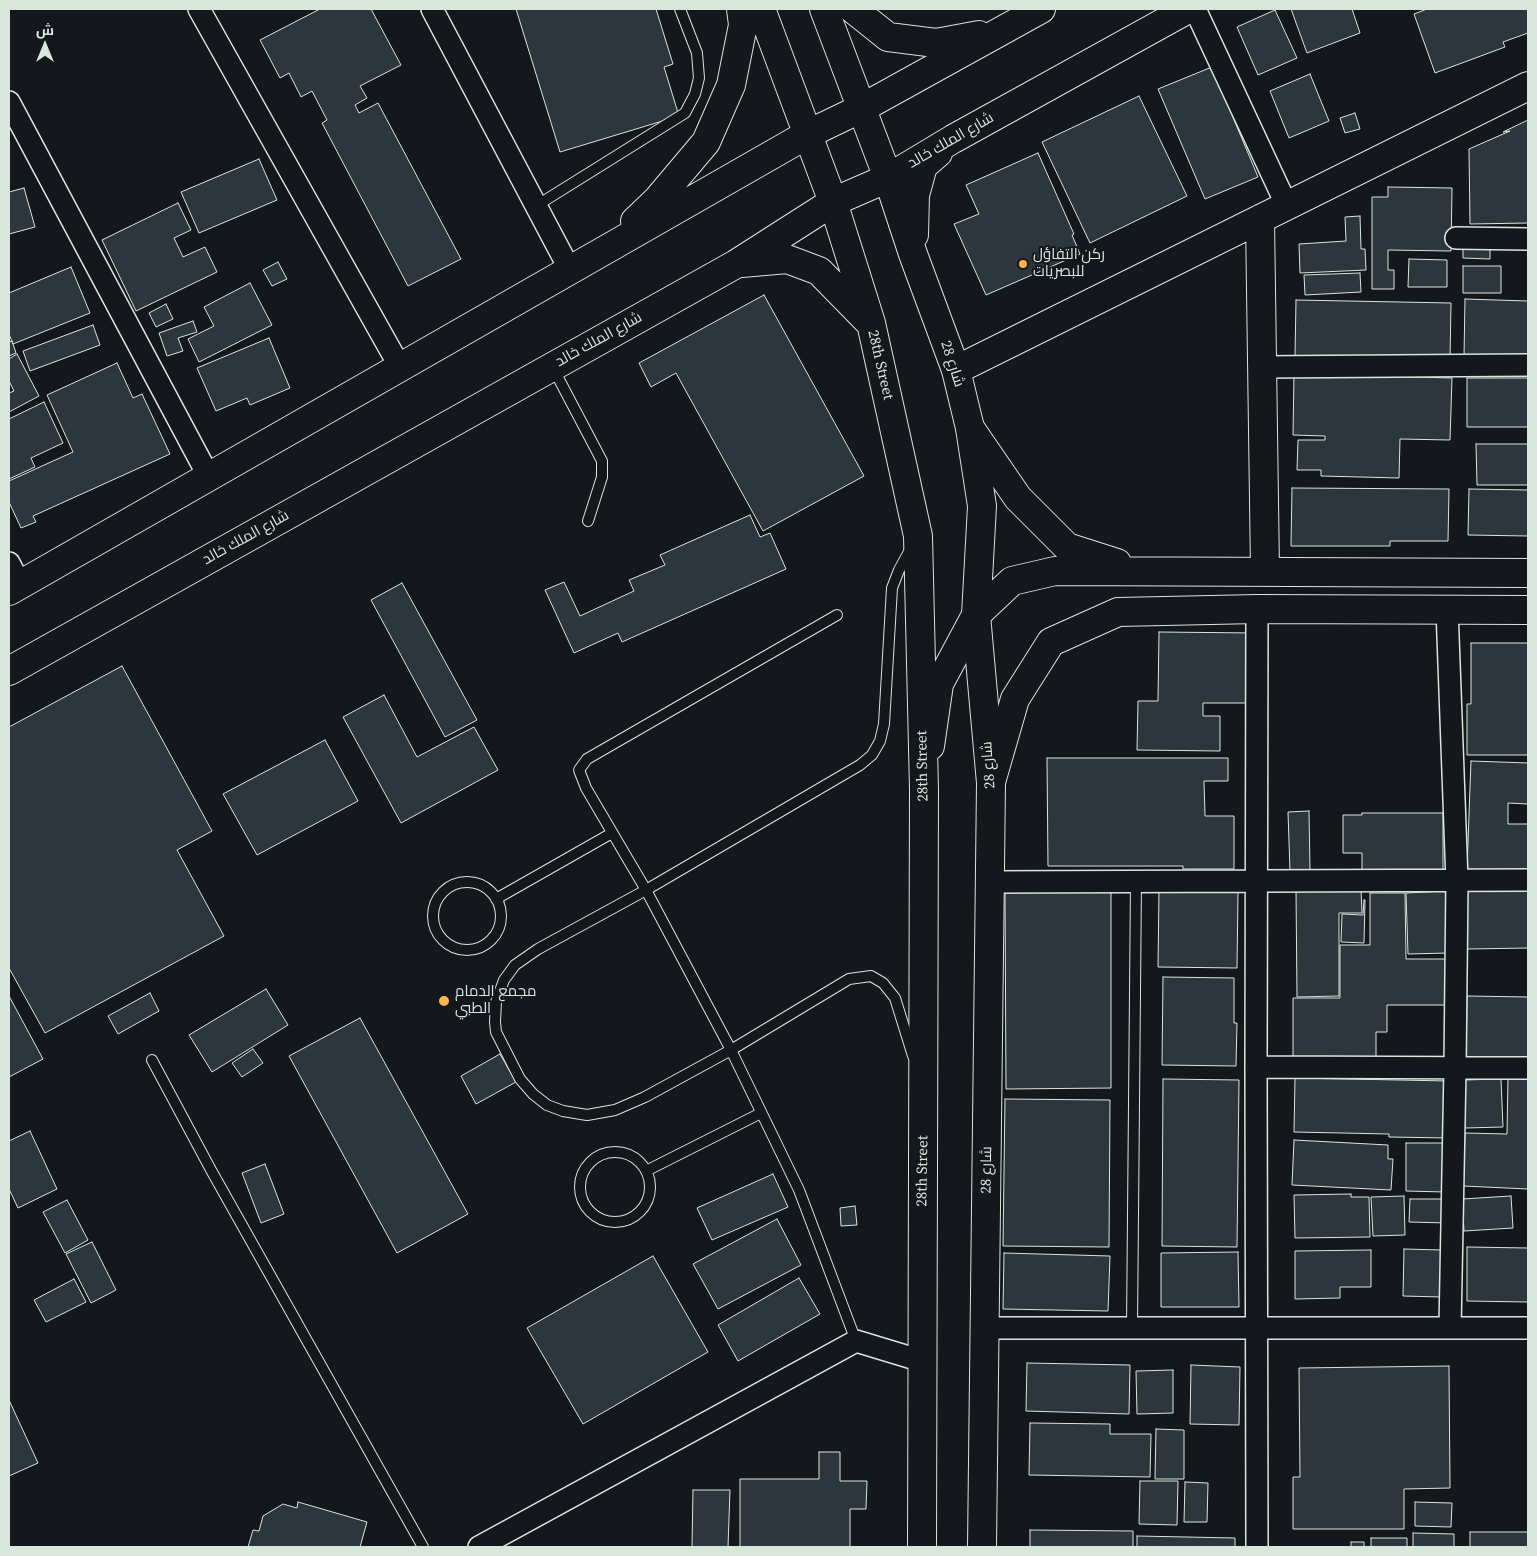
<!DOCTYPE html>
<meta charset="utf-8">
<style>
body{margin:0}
#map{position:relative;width:1537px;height:1556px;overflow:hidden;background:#14181c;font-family:"Source Serif 4",Cairo,serif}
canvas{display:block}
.frame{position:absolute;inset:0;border:10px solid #d8e6dc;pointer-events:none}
.north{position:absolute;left:20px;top:20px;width:50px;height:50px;-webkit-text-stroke:4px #14181c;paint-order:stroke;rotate:0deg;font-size:14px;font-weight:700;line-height:20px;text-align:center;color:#d8e6dc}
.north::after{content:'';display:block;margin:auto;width:18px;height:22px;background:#d8e6dc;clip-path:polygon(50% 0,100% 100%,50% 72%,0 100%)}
</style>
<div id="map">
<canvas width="1537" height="1556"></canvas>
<div class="frame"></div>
<div class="north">ش</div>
</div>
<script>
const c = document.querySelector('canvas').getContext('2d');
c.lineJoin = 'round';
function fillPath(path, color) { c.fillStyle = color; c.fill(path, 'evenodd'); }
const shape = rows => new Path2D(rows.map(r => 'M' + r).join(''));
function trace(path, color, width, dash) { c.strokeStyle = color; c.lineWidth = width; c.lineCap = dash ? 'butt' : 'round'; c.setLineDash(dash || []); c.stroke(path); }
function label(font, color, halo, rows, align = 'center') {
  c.font = font + ' "Source Serif 4",Cairo,serif'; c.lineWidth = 4; c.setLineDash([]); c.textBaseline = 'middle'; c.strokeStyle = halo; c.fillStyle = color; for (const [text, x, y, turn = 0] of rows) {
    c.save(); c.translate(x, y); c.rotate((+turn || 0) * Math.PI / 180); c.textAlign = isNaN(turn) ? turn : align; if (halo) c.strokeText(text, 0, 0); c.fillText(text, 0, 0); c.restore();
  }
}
const building = shape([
 [320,9,371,9,401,65,360,86,367,98,355,105,359,113,378,103,461,259,408,286,322,123,327,120,312,91,301,97,289,73,280,78,260,40,320,9],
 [516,9,656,9,673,64,664,67,679,116,560,152,516,9],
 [1291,9,1352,9,1360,33,1307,53,1291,9],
 [1427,9,1528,9,1528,33,1503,42,1505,47,1435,73,1414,14,1427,9],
 [1275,10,1297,58,1258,75,1237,27,1275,10],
 [1212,67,1258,177,1205,199,1158,89,1212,67],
 [1310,74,1329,121,1289,138,1270,91,1310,74],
 [1139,96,1187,196,1090,243,1042,142,1139,96],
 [1355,113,1360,129,1345,133,1340,118,1355,113],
 [1528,120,1528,223,1470,224,1469,149,1510,131,1503,132,1528,120],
 [1038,153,1074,234,1072,235,1080,254,986,295,954,224,979,214,966,185,1038,153],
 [259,159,277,200,199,233,181,192,259,159],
 [1388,187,1452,188,1451,251,1388,250,1388,270,1394,270,1394,289,1372,289,1372,197,1388,197,1388,187],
 [24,188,35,227,9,234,9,192,24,188],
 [178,203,191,230,174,238,183,257,205,247,217,272,136,311,102,240,178,203],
 [1360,216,1361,249,1365,249,1366,270,1300,273,1299,244,1346,241,1345,217,1360,216],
 [1463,246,1490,246,1490,259,1463,258,1463,246],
 [1409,259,1447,260,1447,287,1408,287,1409,259],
 [278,262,287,279,272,286,263,270,278,262],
 [1463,266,1501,266,1501,293,1463,293,1463,266],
 [71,267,90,313,13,344,9,334,9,293,71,267],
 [1360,273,1361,292,1305,295,1304,275,1360,273],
 [250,283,272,325,199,362,188,339,214,326,204,307,250,283],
 [764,295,864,476,763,531,676,373,651,387,639,363,764,295],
 [1465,299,1528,301,1528,359,1464,357,1465,299],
 [1296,300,1451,303,1450,360,1295,356,1296,300],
 [166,304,173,319,156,327,149,313,166,304],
 [193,321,197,332,178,338,183,351,167,356,159,333,193,321],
 [93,325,100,345,30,371,23,351,93,325],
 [269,338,290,388,250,405,247,398,216,411,197,368,269,338],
 [12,341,16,353,9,356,9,342,12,341],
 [17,354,39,396,9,412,9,393,14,391,9,381,9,359,17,354],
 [117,363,133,398,142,394,170,454,33,516,36,522,21,528,9,502,9,481,73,452,47,395,117,363],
 [1294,374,1452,378,1450,440,1400,439,1399,478,1321,476,1321,470,1297,470,1298,440,1325,440,1325,436,1293,435,1294,374],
 [1467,378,1528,378,1528,427,1467,427,1467,378],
 [44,402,63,443,31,458,35,467,9,479,9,419,44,402],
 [1476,444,1528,444,1528,485,1477,485,1476,444],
 [1292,488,1449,489,1448,541,1390,541,1390,546,1291,546,1292,488],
 [1469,489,1528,490,1528,536,1468,535,1469,489],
 [750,515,760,537,770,533,786,569,622,642,618,633,574,653,545,590,564,582,580,616,634,591,629,580,665,565,660,555,750,515],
 [402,583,477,720,445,737,371,600,402,583],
 [1159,632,1255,633,1255,703,1203,703,1203,716,1220,716,1220,751,1137,750,1138,701,1158,701,1159,632],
 [1471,643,1528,643,1528,755,1467,755,1467,704,1471,704,1471,643],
 [122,666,212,831,177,850,224,936,45,1033,9,968,9,727,122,666],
 [384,695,417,757,474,727,498,770,401,823,343,717,384,695],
 [325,740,358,801,257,855,223,794,325,740],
 [1047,758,1228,758,1228,781,1204,781,1205,816,1234,816,1234,869,1183,869,1183,866,1048,866,1047,758],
 [1471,761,1528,763,1528,804,1508,803,1508,824,1528,824,1528,873,1467,870,1471,761],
 [1309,811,1310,870,1290,871,1288,812,1309,811],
 [1362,813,1443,813,1443,873,1362,873,1362,853,1343,853,1343,815,1362,815,1362,813],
 [1111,887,1111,1088,1006,1089,1005,888,1111,887],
 [1296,889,1361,889,1362,913,1339,913,1339,996,1297,997,1296,889],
 [1159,891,1238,891,1237,968,1158,967,1159,891],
 [1446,891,1448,953,1408,954,1406,893,1446,891],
 [1466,891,1528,891,1528,948,1467,949,1466,891],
 [1370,893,1405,893,1406,959,1449,959,1449,1005,1387,1005,1387,1032,1376,1032,1376,1058,1293,1058,1293,998,1340,998,1340,945,1370,945,1370,893],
 [1364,900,1365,900,1364,943,1341,942,1342,914,1363,915,1364,900],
 [1163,977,1234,978,1234,1023,1237,1023,1236,1066,1162,1065,1163,977],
 [266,989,288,1025,212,1072,189,1035,266,989],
 [150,993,159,1011,118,1034,108,1016,150,993],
 [9,996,43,1059,9,1077,9,996],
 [1467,996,1528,997,1528,1059,1466,1058,1467,996],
 [360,1018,468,1214,397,1253,289,1056,360,1018],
 [253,1049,263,1063,242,1077,232,1063,253,1049],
 [500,1054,516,1082,476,1104,461,1076,500,1054],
 [1508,1077,1528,1077,1528,1189,1463,1186,1465,1133,1507,1134,1508,1077],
 [1295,1078,1450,1081,1448,1138,1389,1137,1389,1134,1294,1132,1295,1078],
 [1163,1079,1239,1080,1237,1247,1162,1246,1163,1079],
 [1501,1079,1503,1127,1465,1128,1463,1080,1501,1079],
 [1005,1099,1110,1100,1109,1247,1003,1246,1005,1099],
 [30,1131,57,1189,18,1208,9,1189,9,1141,30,1131],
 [1294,1140,1388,1145,1388,1159,1393,1159,1391,1190,1292,1185,1294,1140],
 [1406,1143,1446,1143,1445,1192,1406,1191,1406,1143],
 [265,1164,284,1214,261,1223,242,1173,265,1164],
 [773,1174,788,1207,712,1240,697,1208,773,1174],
 [1351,1194,1351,1197,1369,1197,1370,1237,1295,1238,1294,1195,1351,1194],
 [1404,1196,1405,1235,1373,1236,1371,1197,1404,1196],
 [1511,1196,1513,1228,1464,1231,1462,1199,1511,1196],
 [1410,1199,1448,1199,1447,1223,1409,1222,1410,1199],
 [67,1200,88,1240,65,1253,43,1212,67,1200],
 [855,1206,857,1225,841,1226,840,1208,855,1206],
 [777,1219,801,1265,718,1309,693,1264,777,1219],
 [92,1242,116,1290,91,1303,66,1254,92,1242],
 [1467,1247,1528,1248,1528,1302,1467,1301,1467,1247],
 [1404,1249,1442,1250,1441,1297,1403,1296,1404,1249],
 [1371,1250,1371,1287,1340,1287,1340,1298,1295,1299,1295,1251,1371,1250],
 [1238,1252,1239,1307,1161,1307,1161,1253,1238,1252],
 [1004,1253,1110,1256,1108,1311,1003,1309,1004,1253],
 [653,1256,708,1352,583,1424,527,1328,653,1256],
 [799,1278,820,1314,738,1361,718,1325,799,1278],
 [74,1279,86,1302,46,1322,34,1300,74,1279],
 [1027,1363,1130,1365,1129,1414,1026,1411,1027,1363],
 [1191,1365,1240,1367,1239,1425,1190,1424,1191,1365],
 [1449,1366,1450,1488,1404,1489,1404,1529,1293,1529,1293,1477,1300,1477,1299,1368,1449,1366],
 [1173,1370,1173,1413,1137,1414,1136,1371,1173,1370],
 [9,1400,38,1463,9,1476,9,1400],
 [1030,1423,1110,1424,1110,1434,1151,1434,1150,1477,1029,1475,1030,1423],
 [1156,1429,1184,1430,1184,1479,1155,1479,1156,1429],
 [819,1452,840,1452,840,1481,867,1481,866,1509,850,1509,850,1547,740,1547,740,1479,819,1479,819,1452],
 [1140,1481,1178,1481,1177,1525,1139,1524,1140,1481],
 [1185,1482,1208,1483,1207,1522,1184,1522,1185,1482],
 [693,1490,730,1490,728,1547,692,1547,693,1490],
 [298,1502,367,1522,360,1547,248,1547,253,1530,259,1531,263,1516,283,1504,297,1508,298,1502],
 [1415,1502,1452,1503,1451,1527,1415,1526,1415,1502],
 [1030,1530,1133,1531,1133,1547,1030,1547,1030,1530],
 [1470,1532,1528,1532,1528,1547,1470,1547,1470,1532],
 [1413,1533,1454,1534,1454,1547,1413,1547,1413,1533],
 [1137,1536,1235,1538,1235,1547,1137,1547,1137,1536],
 [1371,1538,1407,1538,1407,1547,1371,1547,1371,1538],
 [1351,1542,1364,1542,1364,1547,1351,1547,1351,1542]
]);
fillPath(building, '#2c363c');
trace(building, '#d8e6dc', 1);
const lane = shape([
 [536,206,685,113,695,94,699,78,697,53,680,9],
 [553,368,602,461,602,477,588,521],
 [911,548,899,570,892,588,884,724,880,741,872,755,860,765,646,890,538,949,515,965,504,980,496,1002,495,1022,496,1032,520,1079,533,1094,547,1105,563,1111,587,1115,615,1110,645,1097,731,1050,849,979,871,976,883,983,895,998,913,1056],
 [837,615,587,759,579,770,586,788,646,890,731,1050,799,1190,856,1341],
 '433 916a34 34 0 1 1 68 0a34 34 0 1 1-68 0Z',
 [496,899,612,833],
 [152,1060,211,1170,423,1547],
 '580 1187a35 35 0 1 1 70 0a35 35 0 1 1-70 0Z',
 [646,1171,761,1113],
 [1132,1327,1136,880]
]);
const street = shape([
 [199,9,400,367],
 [432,9,570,270],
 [1195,9,1287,206],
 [9,102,209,477],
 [1456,238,1528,239],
 [1262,367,1528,365],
 [9,563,20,584],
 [1257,609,1256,1067,1257,1547],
 [1447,609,1457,881,1455,1068,1450,1328],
 [991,882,1528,880],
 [1256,1067,1528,1068],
 [984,1328,1528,1328],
 [479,1547,856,1341,922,1361]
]);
const secondary = shape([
 [1260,219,1265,571],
 [956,370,1528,86],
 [970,428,1018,498,1067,547,1117,563],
 [930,746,939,684,976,615,1012,581,1055,571,1528,573],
 [991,782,1015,699,1051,642,1118,612,1257,609,1528,610]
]);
const primary = shape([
 [761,9,833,202,871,323,918,536,924,790,922,1547],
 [824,9,888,178,913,254,956,370,970,428,982,506,976,615,991,783,982,1547],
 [853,9,888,37,936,43,979,35],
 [635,221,658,199,706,142,731,85,743,25,741,9],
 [914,235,915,195,923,166,938,153],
 [742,263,787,259,819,271,868,321],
 [9,591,808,134,862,108,1041,9],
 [9,671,736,264,833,202,888,178,953,139,1188,9]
]);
trace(lane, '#d8e6dc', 12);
trace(street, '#d8e6dc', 24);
trace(secondary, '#d8e6dc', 30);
trace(primary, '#d8e6dc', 30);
trace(lane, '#14181c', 10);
trace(street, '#14181c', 21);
trace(secondary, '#14181c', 28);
trace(primary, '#14181c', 28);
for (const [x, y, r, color] of [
 [1023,264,5,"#ffb74d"],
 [444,1001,6,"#ffb74d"]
]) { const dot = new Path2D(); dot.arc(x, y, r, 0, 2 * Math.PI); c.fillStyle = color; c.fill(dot); trace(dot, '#14181c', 2); }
label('15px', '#d8e6dc', '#14181c', [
 ["شارع الملك خالد",951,141,-30],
 ["شارع الملك خالد",599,340,-29],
 ["شارع 28",952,364,72],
 ["28th Street",880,365,77],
 ["شارع الملك خالد",246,538,-29],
 ["شارع 28",989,765,-94],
 ["28th Street",923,766,-91],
 ["شارع 28",987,1170,-89],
 ["28th Street",923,1171,-89]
]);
label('15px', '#d8e6dc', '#14181c', [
 ["ركن التفاؤل",1033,255],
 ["للبصريات",1033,272],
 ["مجمع الدمام",455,992],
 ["الطبي",455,1009]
], 'left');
</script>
